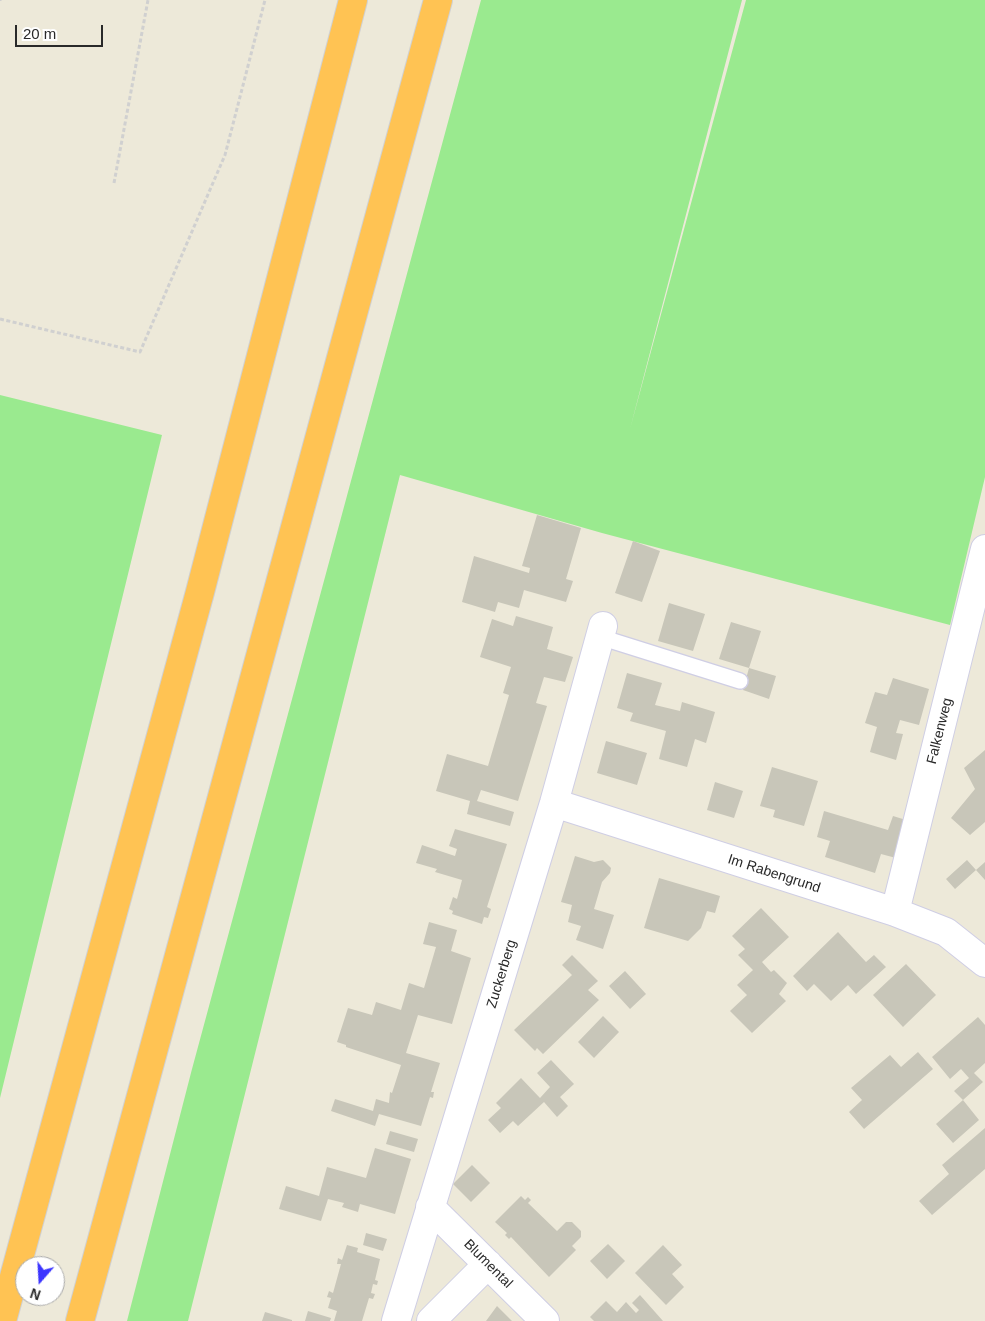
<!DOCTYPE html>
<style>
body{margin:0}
#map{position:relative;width:985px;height:1321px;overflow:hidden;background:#ede9d9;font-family:Helvetica,sans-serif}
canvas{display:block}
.north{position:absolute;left:15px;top:1256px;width:50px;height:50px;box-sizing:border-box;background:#fff;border:1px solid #a9a9a9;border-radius:50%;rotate:199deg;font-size:14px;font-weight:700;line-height:20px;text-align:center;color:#292929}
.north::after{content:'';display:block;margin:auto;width:18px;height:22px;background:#3c35ff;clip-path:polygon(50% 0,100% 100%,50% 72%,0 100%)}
.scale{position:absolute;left:15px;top:25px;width:88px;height:22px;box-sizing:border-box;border:2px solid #292929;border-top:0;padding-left:6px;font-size:15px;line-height:18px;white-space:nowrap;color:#292929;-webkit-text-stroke:4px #fff;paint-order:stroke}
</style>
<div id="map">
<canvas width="985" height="1321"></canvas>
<div class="north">N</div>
<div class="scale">20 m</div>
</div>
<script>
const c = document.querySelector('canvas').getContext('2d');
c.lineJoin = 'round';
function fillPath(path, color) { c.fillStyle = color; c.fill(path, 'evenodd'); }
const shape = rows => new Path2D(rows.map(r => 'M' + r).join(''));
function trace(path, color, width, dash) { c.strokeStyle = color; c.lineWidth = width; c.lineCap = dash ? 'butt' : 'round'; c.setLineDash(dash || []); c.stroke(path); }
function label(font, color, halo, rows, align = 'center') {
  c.font = font + ' Helvetica,sans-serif'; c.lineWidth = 4.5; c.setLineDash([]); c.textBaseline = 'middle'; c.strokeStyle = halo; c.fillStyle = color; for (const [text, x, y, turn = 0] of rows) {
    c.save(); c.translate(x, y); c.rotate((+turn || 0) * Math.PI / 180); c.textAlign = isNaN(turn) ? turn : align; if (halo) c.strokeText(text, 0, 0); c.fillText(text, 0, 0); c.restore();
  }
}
fillPath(shape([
 [481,0,742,0,630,429,746,0,985,0,985,477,950,625,602,533,400,475,188,1321,127,1321,192,1069],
 [0,395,162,435,0,1098]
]), '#9aea8f');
fillPath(shape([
 [537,515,581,528,566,579,573,581,566,602,524,590,519,608,498,602,495,612,462,602,474,556,529,573,530,568,522,566],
 [633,541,660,551,642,602,615,593],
 [669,603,705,614,693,651,658,641],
 [516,616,553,627,547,649,573,657,565,682,544,677,536,703,547,706,518,801,481,790,477,801,514,812,510,826,467,814,470,801,436,791,447,754,488,766,509,695,503,693,511,667,480,657,492,619,513,626],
 [731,622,761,631,749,668,719,659],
 [749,668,776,676,769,699,743,690],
 [627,673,662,683,655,705,680,711,682,702,715,712,706,743,695,739,687,767,659,759,666,731,630,721,633,713,617,708],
 [893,678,929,689,919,725,900,720,896,733,903,734,896,760,870,752,877,727,865,723,875,692,887,695],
 [606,741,647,753,637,785,597,773],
 [985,750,985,822,970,835,951,818,975,789,964,768],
 [772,767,818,781,804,826,773,817,775,810,760,806],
 [715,782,743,791,734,818,707,810],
 [824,811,888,830,893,816,906,820,896,858,881,854,875,873,825,857,830,841,817,837],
 [455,829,507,844,487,907,491,909,488,918,484,917,482,924,452,914,453,911,449,909,453,897,457,899,462,880,435,872,437,869,416,863,422,845,455,856,457,849,449,846],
 [575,856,594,862,603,860,611,868,610,873,602,882,594,909,614,915,603,949,576,940,581,926,568,922,572,905,561,902],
 [967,860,976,870,955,889,946,879],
 [985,862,985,880,976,870],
 [659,878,720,896,715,913,707,911,701,928,688,941,644,928],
 [761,908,789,937,762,962,771,972,774,970,787,983,779,994,786,1001,752,1033,730,1011,747,995,737,985,753,970,738,955,745,949,732,936],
 [429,922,457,930,451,951,471,958,452,1024,418,1015,406,1053,440,1063,431,1092,434,1092,433,1098,430,1097,421,1126,379,1114,375,1126,331,1111,335,1099,373,1111,376,1099,389,1103,390,1092,392,1093,401,1065,346,1047,346,1045,337,1042,348,1008,372,1015,376,1002,401,1010,409,983,424,988,436,947,423,944],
 [838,932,866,962,874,955,886,967,856,994,848,985,831,1001,814,984,807,991,793,976],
 [572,955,598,981,588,990,599,1000,543,1054,537,1048,535,1051,514,1030,572,975,562,965],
 [906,964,936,995,903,1027,873,995],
 [625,971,646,994,630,1009,609,986],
 [603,1016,619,1032,594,1058,578,1042],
 [978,1017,985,1025,985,1063,974,1073,983,1082,963,1100,954,1091,969,1078,961,1069,950,1079,932,1057],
 [918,1052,933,1069,864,1129,849,1112,862,1100,851,1088,890,1055,901,1067],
 [551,1060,574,1084,560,1097,568,1106,557,1117,544,1102,518,1126,513,1121,500,1133,488,1120,501,1108,496,1103,521,1078,540,1098,550,1087,537,1073],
 [963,1100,979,1120,953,1143,936,1124],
 [985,1128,985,1169,932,1215,919,1201,949,1174,942,1165],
 [390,1131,418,1139,414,1152,386,1144],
 [375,1148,411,1159,395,1214,360,1204,358,1212,342,1207,344,1203,328,1199,321,1221,279,1209,286,1186,319,1196,327,1167,366,1178],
 [472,1165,490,1183,471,1202,453,1184],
 [521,1196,525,1200,528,1197,531,1200,528,1203,557,1231,566,1222,572,1222,581,1231,581,1237,572,1246,576,1250,549,1277,511,1237,509,1239,505,1235,507,1233,495,1222],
 [366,1233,387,1239,383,1251,363,1245],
 [608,1244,625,1261,607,1279,590,1261],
 [347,1245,358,1248,357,1252,380,1259,375,1280,378,1281,377,1285,373,1284,371,1293,375,1294,373,1299,369,1298,362,1321,334,1321,337,1311,328,1308,331,1298,327,1297,329,1291,333,1293,341,1264,337,1264,338,1258,342,1260],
 [663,1245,682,1265,672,1274,684,1287,666,1305,635,1273],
 [640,1295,663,1321,594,1321,590,1317,606,1301,617,1312,626,1302,636,1313,639,1310,632,1303],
 [497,1306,512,1321,486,1321],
 [308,1311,331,1318,330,1321,305,1321],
 [265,1312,292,1320,292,1321,262,1321]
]), '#c8c6b9');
const service = shape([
 [600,637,740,681]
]);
const minor = shape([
 [554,803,895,912,946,932,985,963],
 [895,912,985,549],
 [430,1207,545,1321],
 [396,1321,554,803,603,626],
 [431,1321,488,1264]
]);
const motorway = shape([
 [2,1321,200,592,353,0],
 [80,1321,438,0]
]);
trace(service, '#cfcee4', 18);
trace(minor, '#cfcee4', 30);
trace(motorway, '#d0d0d0', 30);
trace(shape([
 [0,1,0,0],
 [114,183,148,0],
 [0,319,140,352,225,155,265,0]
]), '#d0d0d0', 3, [4, 2.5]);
trace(service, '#fff', 15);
trace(minor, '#fff', 28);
trace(motorway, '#ffc353', 28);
label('14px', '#292929', '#fff', [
 ["Falkenweg",940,731,-76],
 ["Im Rabengrund",774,874,18],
 ["Zuckerberg",502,974,-73],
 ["Blumental",488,1264,45]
]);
</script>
